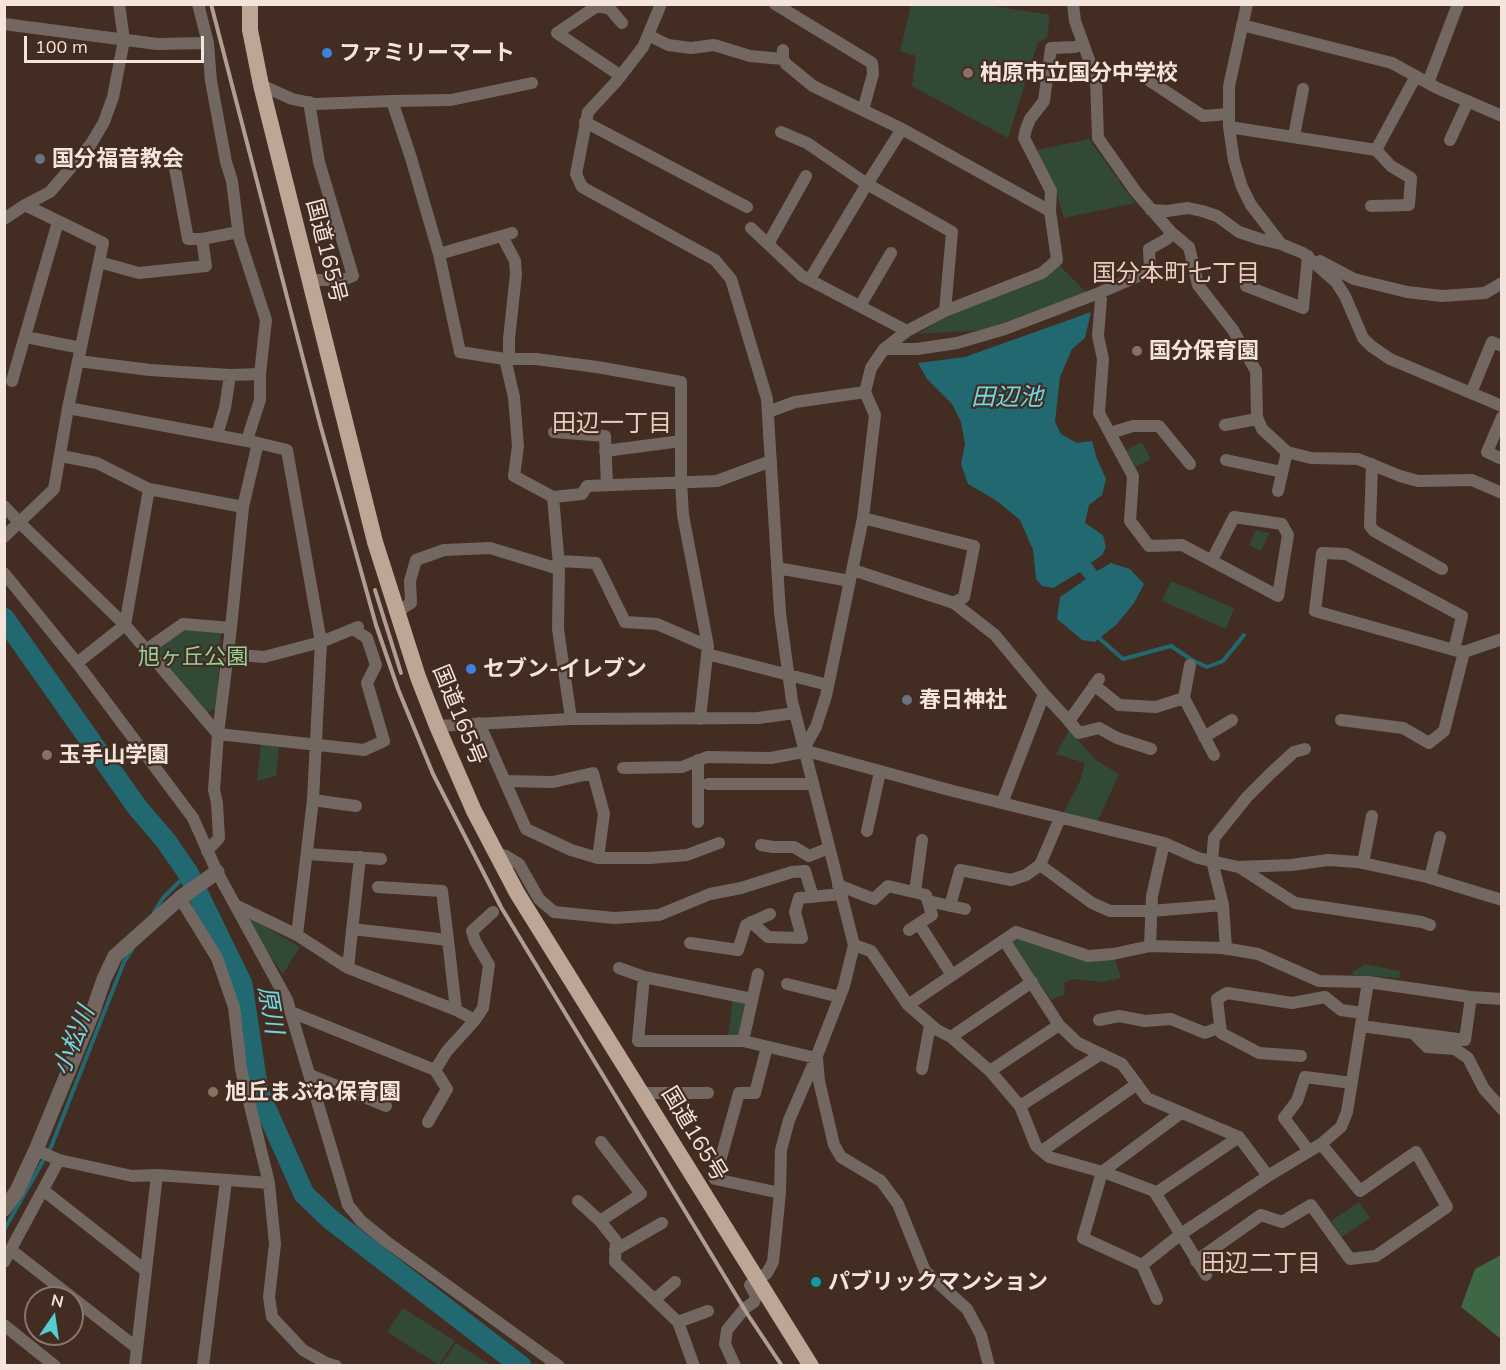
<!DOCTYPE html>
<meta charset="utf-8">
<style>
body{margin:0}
#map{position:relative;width:1506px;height:1370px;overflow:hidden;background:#432c21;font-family:Mulish,sans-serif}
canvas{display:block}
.frame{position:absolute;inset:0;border:6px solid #f3e4dc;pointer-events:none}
.north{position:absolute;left:24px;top:1286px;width:60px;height:60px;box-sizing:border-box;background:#432c21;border:2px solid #89766c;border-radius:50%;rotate:13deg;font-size:16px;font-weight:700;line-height:24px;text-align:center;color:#f3e4dc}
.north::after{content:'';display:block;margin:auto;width:21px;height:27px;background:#52cdd0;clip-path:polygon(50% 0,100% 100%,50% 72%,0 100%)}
.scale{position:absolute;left:24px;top:36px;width:180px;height:27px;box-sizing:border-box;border:3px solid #f3e4dc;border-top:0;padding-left:8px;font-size:18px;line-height:21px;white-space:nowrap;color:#f3e4dc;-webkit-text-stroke:4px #432c21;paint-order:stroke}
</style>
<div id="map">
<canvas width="1506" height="1370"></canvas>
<div class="frame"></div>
<div class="north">N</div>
<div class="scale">100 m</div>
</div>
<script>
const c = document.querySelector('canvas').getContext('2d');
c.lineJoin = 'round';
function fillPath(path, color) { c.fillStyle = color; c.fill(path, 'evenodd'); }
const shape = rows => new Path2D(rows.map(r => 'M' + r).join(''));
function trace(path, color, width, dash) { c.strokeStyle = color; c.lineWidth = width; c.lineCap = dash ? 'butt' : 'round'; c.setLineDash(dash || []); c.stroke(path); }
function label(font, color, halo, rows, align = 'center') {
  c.font = font + ' Mulish,"Noto Sans JP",sans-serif'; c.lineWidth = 4.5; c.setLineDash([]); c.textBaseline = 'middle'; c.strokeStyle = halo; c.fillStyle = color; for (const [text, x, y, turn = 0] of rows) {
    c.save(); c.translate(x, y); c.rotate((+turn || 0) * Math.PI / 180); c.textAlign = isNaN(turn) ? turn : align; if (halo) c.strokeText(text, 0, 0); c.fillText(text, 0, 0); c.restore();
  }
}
fillPath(shape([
 [911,5,987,5,1050,15,1047,38,1038,42,1008,138,912,86,916,56,900,51],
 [1089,139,1135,203,1064,218,1057,194,1037,150],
 [1058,264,1088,294,982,330,917,334,961,309],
 [1142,442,1151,459,1135,467,1126,450],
 [1256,530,1269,533,1261,551,1249,545],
 [1171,581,1234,608,1226,629,1162,601],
 [185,629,221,633,216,709,206,713,155,654,156,650],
 [1069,730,1096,760,1119,774,1098,821,1064,812,1080,781,1085,763,1056,754],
 [261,744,279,746,276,776,257,781],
 [252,919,300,947,283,974,248,923],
 [1018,937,1115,959,1121,978,1103,982,1073,979,1064,983,1065,994,1051,1000,1010,941],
 [1365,964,1400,971,1400,978,1353,975,1353,972],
 [733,999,744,1002,747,1005,741,1032,737,1037,728,1037],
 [1359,1202,1370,1218,1342,1237,1331,1221],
 [403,1308,455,1341,439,1365,387,1332],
 [456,1343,491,1365,441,1365]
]), '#324936');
fillPath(shape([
 [1501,1255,1501,1339,1461,1307,1475,1269]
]), '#3e6746');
fillPath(shape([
 [1091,312,1085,338,1072,349,1060,377,1055,422,1061,434,1077,443,1092,441,1097,459,1106,479,1102,495,1089,505,1085,523,1103,535,1106,547,1102,555,1091,563,1097,571,1111,563,1130,569,1144,584,1134,603,1117,624,1095,642,1082,640,1057,619,1060,597,1086,579,1080,572,1053,588,1042,586,1036,579,1033,550,1020,520,997,501,968,484,961,464,965,444,961,422,952,404,927,379,918,363,965,357]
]), '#216871');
trace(shape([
 [1099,638,1123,659,1171,646,1192,660,1207,667,1223,661,1244,635],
 [154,912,163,898,188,873],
 [4,1230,51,1147,124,962,132,950]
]), '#216871', 4);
trace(shape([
 [4,618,137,807,166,841,188,873,242,984,258,1091,304,1194,330,1219,521,1366]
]), '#216871', 21);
trace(shape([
 [198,4,208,43,211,81,226,162,232,181,239,237,266,320,260,374,260,400,247,440],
 [661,4,643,47,615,83,588,112,576,174,582,187,715,260,731,279,767,399,780,613,792,701,854,945,844,986,816,1058,789,1120,781,1150,780,1193,773,1262,767,1273,750,1285,756,1296,754,1302,745,1308,727,1330,725,1344,735,1366],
 [775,4,872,63,873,74,863,110],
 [1073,4,1075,21,1096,79,1098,138,1136,192,1171,232,1189,247,1198,285,1233,330,1256,371,1257,417,1262,429,1287,452,1311,458,1358,459,1400,476,1418,481,1472,480,1502,493],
 [1247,4,1229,86,1229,127,1234,161,1242,187,1251,205,1281,244,1303,253,1336,282,1345,296,1363,338,1371,346,1390,359,1502,406],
 [4,24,157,44,208,43],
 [1242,25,1392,63,1437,88,1502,116],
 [648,35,668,45,691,48,714,45,750,56,783,59],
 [783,50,783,59,786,64,813,86,902,129],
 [621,76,557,33,597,6,610,9,622,23],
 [1150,81,1203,116,1229,114],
 [1428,83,1458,4],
 [261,85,292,99,316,104,392,101,411,158,439,254,460,352,505,359,536,359,597,367,681,382,681,481,683,515,708,646,700,719],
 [392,101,451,100,532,83],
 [309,102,319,162,353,276,343,280,310,280],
 [585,122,747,207],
 [1229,127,1376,150,1416,76],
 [781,132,807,143,867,184,952,232,945,311,1042,273,1057,260,1050,211,902,129,867,184,810,279],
 [1294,136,1303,89],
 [1450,140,1468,101],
 [175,168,188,239,202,239,238,232],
 [1371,206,1409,205,1411,178,1391,166,1376,150],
 [1151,210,1167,211,1188,208,1202,211,1217,216,1239,232,1260,239,1281,244],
 [1050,211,1051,191,1024,138,1026,129,1030,119,1044,101,1051,48,1075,47,1083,44],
 [4,219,25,205],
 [751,228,802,276,907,331],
 [502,236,515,261,516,274,509,339,509,359],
 [768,244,806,176],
 [439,254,512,233],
 [1320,261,1354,279,1407,292,1442,296,1485,293,1502,283],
 [99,262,139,273,206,266,202,239],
 [1246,286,1303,308,1308,256],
 [1099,293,1101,299,1098,336,1103,359,1099,413,1133,476,1130,521,1149,546,1182,545,1278,596,1288,535,1282,524,1234,517,1212,560],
 [860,306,891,253],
 [26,337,81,348],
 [884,349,917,349,957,343,1005,329,1099,293,1150,271,1149,249,1167,239,1171,232],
 [505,359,514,397,518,446,514,476,553,497,582,494,587,486,717,481,771,461],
 [78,361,150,370,230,375,260,374],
 [12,381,58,222],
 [1471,393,1492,342,1502,346],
 [68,408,258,443,243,507,231,628,218,734,214,790,217,803,219,838,207,851],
 [768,412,795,402,865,392],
 [1502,417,1487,452,1502,459],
 [1225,425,1257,419],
 [554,432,605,436,607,485],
 [1110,433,1133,426,1159,426,1190,464],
 [217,435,225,408,230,375],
 [258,443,287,450,321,642,313,800,297,935],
 [605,451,681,441],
 [61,456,97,463,149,489,243,507],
 [1226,460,1282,472],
 [1372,464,1370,526,1374,531,1442,569],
 [1278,491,1287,452],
 [553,497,559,565,558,629,571,719],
 [4,506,20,523,125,625,218,734,364,750,384,741,367,683,376,665,367,638,353,629],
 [863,518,974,546,964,597,954,603,995,635,1044,694,1002,803],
 [4,537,54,489,68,408,103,243,25,205,50,192,91,144,104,122,113,97,124,40,119,4],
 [559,561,596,563,625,622,657,624,708,646],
 [777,568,850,581],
 [853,570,954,603],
 [4,573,77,663,193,818,217,872,287,1000,348,1205,361,1221,387,1242,559,1366],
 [397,612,411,603,410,581,416,560,444,550,490,548,559,569],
 [146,650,183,624,231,628],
 [1454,650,1462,616,1346,554,1322,553,1315,611,1454,650,1464,652,1502,639],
 [227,654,264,657,321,642,358,627],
 [707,654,828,685],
 [77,663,125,625,149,489],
 [1094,685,1119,705,1156,707,1184,698,1214,755],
 [1044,694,1069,721,1099,679],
 [1184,698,1190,665],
 [1068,720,1079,733,1099,728,1117,738,1151,749],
 [1341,720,1403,728,1429,743,1444,731,1464,652],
 [479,723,526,829,571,850,598,858,650,858,687,855,719,843],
 [437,726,571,719,758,718,795,713],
 [1204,737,1232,720],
 [803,750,953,791,1164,843,1198,858,1238,867,1291,865,1328,860,1358,862,1427,877,1502,900],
 [803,750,816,727,826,696,863,518,875,415,865,392,871,368,884,349,907,331,945,311],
 [623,768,682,767,707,757,771,758,803,752],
 [505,781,553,782,593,773,604,814,598,858],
 [708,784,812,784],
 [313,800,356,806],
 [698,822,698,760],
 [867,831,880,772],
 [761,845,773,847,794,847,809,856,829,848],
 [308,854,381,859],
 [496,854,506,856,519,864,539,899,554,912,614,918,659,915,710,894,741,888,792,872,805,871,813,897],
 [1363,863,1372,816],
 [1040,865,1092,903,1110,911,1151,911,1223,905],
 [1239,867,1295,903,1422,922,1430,925],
 [1430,878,1440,837],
 [838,885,874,899,888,886,926,895,932,915,909,930],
 [378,887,442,891,448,940],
 [915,892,922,840],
 [180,898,217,958,234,1007,241,1069,269,1183,275,1244,269,1297,272,1317,303,1350,326,1363,336,1366],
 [928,901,965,909],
 [235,905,297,935,348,968,456,1010],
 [950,906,960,870,1011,880,1026,875,1040,865,1060,818],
 [751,922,768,937,802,938,795,912,799,898,841,894],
 [919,924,952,975],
 [1004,940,1059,1025,1078,1043,1122,1064,1147,1098,1239,1137,1268,1176],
 [690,943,738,950,746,925,770,914],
 [854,945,871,951,908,1005,937,1030,951,1037,990,1071,1020,1106,1036,1146,1049,1157,1106,1173,1154,1191,1206,1275],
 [1150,946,1152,896,1164,843],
 [1226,949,1223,905,1212,861,1214,838,1247,797,1271,773,1294,752,1305,749],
 [348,968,360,857],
 [619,968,644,977],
 [787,984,840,997],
 [752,999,644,977,638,1041,743,1041,816,1058],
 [908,1005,1016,932,1088,956,1113,954,1150,946,1223,948,1258,954,1319,981,1368,982,1471,997,1502,999],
 [291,1012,435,1070,447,1051,475,1020,456,1010,448,940,352,929],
 [475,1020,483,1008,489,965,475,941,472,931,493,912],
 [1099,1020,1119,1016,1145,1021,1171,1019,1205,1033,1220,1027],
 [1361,1026,1465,1040,1471,997],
 [1413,1033,1427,1047,1455,1049,1468,1058,1484,1089,1502,1109],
 [951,1037,1032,982],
 [743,1041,758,974],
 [767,1047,755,1093,739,1093,715,1179,780,1193],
 [1301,1056,1259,1053,1221,1033,1217,999,1227,993,1292,1003,1325,997,1341,1010,1363,1013],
 [817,1059,819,1081,834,1145,841,1157,881,1181,898,1204,925,1271,967,1309,981,1335,989,1366],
 [922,1069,930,1025],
 [990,1071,1059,1025],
 [310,1075,386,1106],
 [642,1093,708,1093],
 [1020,1106,1101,1054],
 [428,1122,447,1089,435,1070],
 [36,1150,59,1160,132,1176,157,1175,269,1183],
 [1042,1151,1137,1084],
 [1309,1151,1284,1118,1297,1101,1305,1077,1352,1083],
 [43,1190,146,1271],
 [1156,1193,1239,1137],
 [578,1201,600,1221,616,1241,615,1262,678,1322,694,1366],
 [600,1221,641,1194,601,1142],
 [11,1250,137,1348],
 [615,1250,662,1223],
 [1196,1261,1261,1215,1282,1222,1311,1205,1350,1259,1376,1256,1447,1207,1416,1152,1360,1191,1321,1144],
 [4,1262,59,1160],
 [1142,1265,1181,1234,1268,1176,1321,1144,1341,1127,1347,1112,1368,982],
 [655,1299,675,1282],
 [1157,1299,1142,1265,1083,1238,1102,1172,1181,1113],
 [678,1322,708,1311],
 [4,1325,55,1366],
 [135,1366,157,1175],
 [203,1366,226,1181]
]), '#726861', 12);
trace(shape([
 [4,1209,17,1191,36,1150,92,1014,104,979,115,956,180,898,217,872]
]), '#726861', 15);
trace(shape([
 [250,4,250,30,261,85,375,542,418,677,437,726,474,811,517,893,811,1366]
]), '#bea696', 16);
trace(shape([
 [211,4,320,424,376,625,398,689,433,774,501,907,748,1315,782,1366],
 [375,590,401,673]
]), '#b09e95', 4);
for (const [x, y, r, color] of [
 [327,53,6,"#3f7fe0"],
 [968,73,6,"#8d6e63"],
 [40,159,6,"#6b7280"],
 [1137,351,6,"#8d6e63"],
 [471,669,6,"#3f7fe0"],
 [907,700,6,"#6b7280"],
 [47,755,6,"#8d6e63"],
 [213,1092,6,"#8d6e63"],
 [816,1282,6,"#0f9aa8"]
]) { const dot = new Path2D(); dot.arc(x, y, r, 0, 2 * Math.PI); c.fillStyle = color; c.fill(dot); trace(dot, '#432c21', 2); }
label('bold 22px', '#f3e4dc', '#432c21', [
 ["ファミリーマート",339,53],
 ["柏原市立国分中学校",980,73],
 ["国分福音教会",52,159],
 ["国分保育園",1149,351],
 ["セブン-イレブン",483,669],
 ["春日神社",919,700],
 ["玉手山学園",59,755],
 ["旭丘まぶね保育園",225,1092],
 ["パブリックマンション",828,1282]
], 'left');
label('22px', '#f3e4dc', '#432c21', [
 ["国道165号",326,251,76],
 ["国道165号",459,715,68],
 ["国道165号",694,1134,59]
]);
label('22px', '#91d29c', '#432c21', [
 ["旭ヶ丘公園",193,657]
]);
label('24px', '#eacdbe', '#432c21', [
 ["国分本町七丁目",1176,274],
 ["田辺一丁目",612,424],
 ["田辺二丁目",1261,1264]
]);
label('italic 24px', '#6ed8e5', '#432c21', [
 ["田辺池",1007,398],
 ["原川",270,1010,80],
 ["小松川",74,1041,-68]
]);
</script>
